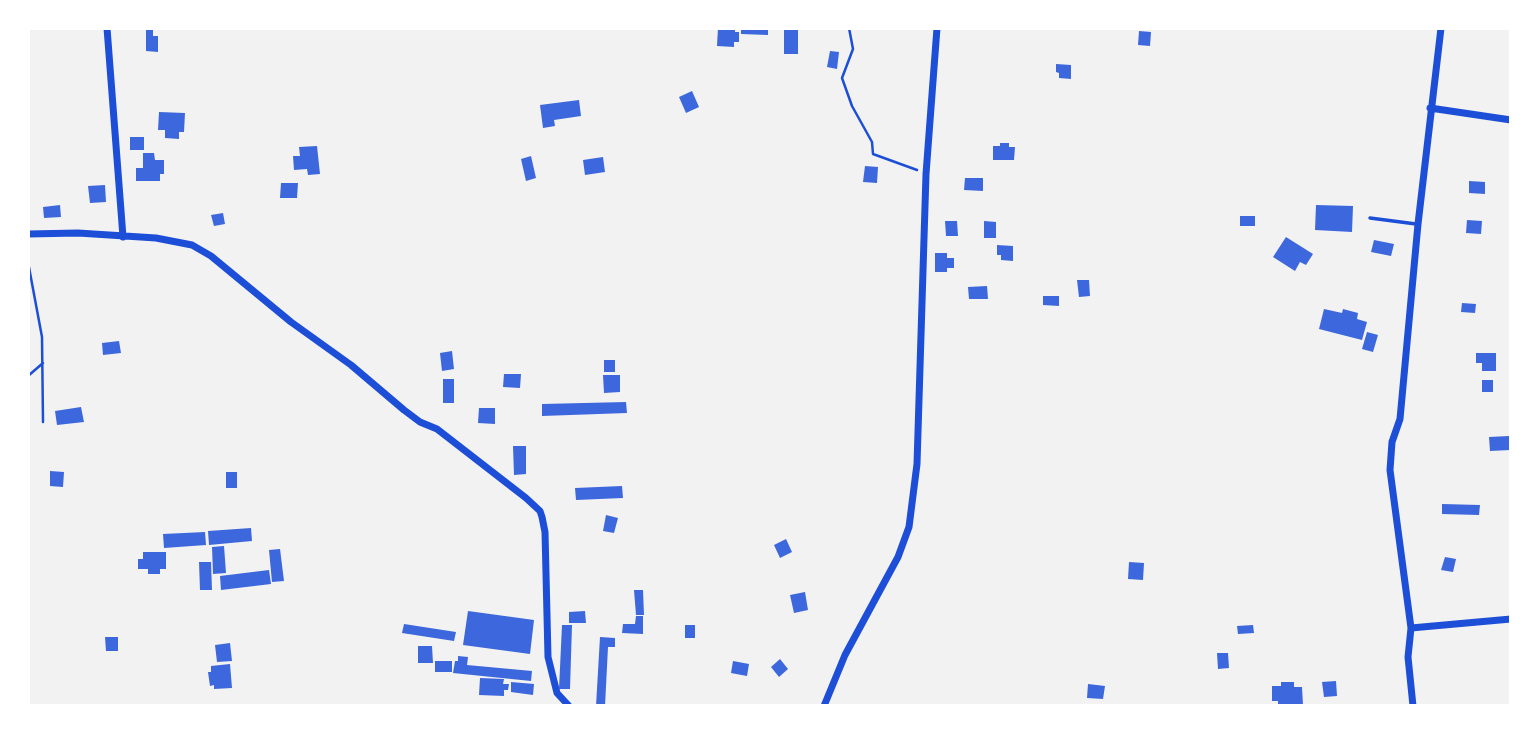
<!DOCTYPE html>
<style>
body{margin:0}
#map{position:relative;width:1539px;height:734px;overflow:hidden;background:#f2f2f2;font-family:"Archivo Narrow",sans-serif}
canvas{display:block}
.frame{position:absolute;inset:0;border:30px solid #fff;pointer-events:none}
</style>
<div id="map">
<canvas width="1539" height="734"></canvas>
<div class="frame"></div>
</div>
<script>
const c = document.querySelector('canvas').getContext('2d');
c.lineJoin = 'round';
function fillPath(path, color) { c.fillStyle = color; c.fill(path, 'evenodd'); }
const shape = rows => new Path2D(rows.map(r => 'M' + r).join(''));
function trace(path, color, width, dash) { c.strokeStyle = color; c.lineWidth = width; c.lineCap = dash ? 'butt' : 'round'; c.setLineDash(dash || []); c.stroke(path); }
fillPath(shape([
 [146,28,153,28,153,36,158,36,158,52,146,51],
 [718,28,735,28,735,32,739,32,739,42,734,42,734,47,717,46],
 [741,28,768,28,768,35,741,34],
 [784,28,798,28,798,54,784,54],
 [1139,31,1151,32,1150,46,1138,45],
 [830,51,839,52,837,69,827,67],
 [1056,64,1071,65,1071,79,1059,78,1059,73,1056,72],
 [692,91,699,107,686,113,679,97],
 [579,100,581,116,554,120,555,126,543,128,540,105],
 [159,112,185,113,184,132,179,132,179,139,165,138,165,130,158,130],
 [130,137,144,137,144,150,130,150],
 [1000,143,1009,143,1009,147,1015,147,1014,160,993,160,993,146,1000,146],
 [317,146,320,174,308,175,307,169,294,170,293,156,300,156,299,147],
 [143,153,154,153,155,160,164,160,164,174,160,174,160,181,136,181,136,168,143,168],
 [531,156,536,178,526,181,521,159],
 [603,157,605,172,585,175,583,160],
 [865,166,878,167,877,183,863,182],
 [965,178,983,178,983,191,964,190],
 [1469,181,1485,182,1485,194,1469,193],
 [281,183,298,183,297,198,280,198],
 [105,185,106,202,90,203,88,186],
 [60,205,61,217,44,218,43,207],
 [1316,205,1353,206,1352,232,1315,230],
 [223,213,225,224,214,226,211,215],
 [1240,216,1255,216,1255,226,1240,226],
 [1467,220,1482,221,1481,234,1466,233],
 [945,221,957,221,958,236,946,236],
 [984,221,996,222,996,238,984,238],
 [1286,237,1313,254,1306,265,1300,262,1295,271,1273,257],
 [1374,240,1394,244,1391,256,1371,252],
 [997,245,1013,246,1013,261,1001,260,1001,255,997,255],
 [935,253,947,253,947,258,954,258,954,268,947,268,947,272,935,272],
 [1077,280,1089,280,1090,296,1079,297],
 [987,286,988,299,969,299,968,287],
 [1043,296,1059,296,1059,306,1043,305],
 [1462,303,1476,304,1475,313,1461,312],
 [1324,309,1342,313,1343,309,1358,313,1357,319,1367,322,1362,340,1319,329],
 [1367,332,1378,335,1373,352,1362,349],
 [119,341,121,353,103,355,102,343],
 [452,351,454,369,442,371,440,353],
 [1476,353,1496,353,1496,371,1482,371,1482,363,1476,363],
 [604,360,615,360,615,372,604,372],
 [504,374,521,374,520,388,503,387],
 [603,375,620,375,620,392,604,393],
 [443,379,454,379,454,403,443,403],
 [1482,380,1493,380,1493,392,1482,392],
 [626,402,627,413,542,416,542,404],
 [81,407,84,422,57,425,55,411],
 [479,408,495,408,495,424,478,423],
 [1509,436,1510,450,1490,451,1489,437],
 [513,446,526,446,526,474,514,475],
 [50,471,64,472,63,487,50,486],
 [226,472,237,472,237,488,226,488],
 [622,486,623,498,576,500,575,488],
 [1442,504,1480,505,1479,515,1442,514],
 [606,515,618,518,614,533,603,531],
 [251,528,252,541,209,545,208,531],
 [205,532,206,545,164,548,163,534],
 [786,539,792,552,780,558,774,545],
 [224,546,226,573,213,574,212,547],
 [280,549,284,581,272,582,269,550],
 [143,552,166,552,166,569,160,569,160,574,148,574,148,569,138,569,138,559,143,559],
 [1445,557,1456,559,1453,572,1441,570],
 [199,562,211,562,212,590,200,590],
 [1129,562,1144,563,1143,580,1128,579],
 [269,570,271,584,221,590,220,576],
 [634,590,643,590,644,615,636,615],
 [805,592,808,610,794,613,790,595],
 [468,611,534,620,530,654,463,645],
 [585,611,586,623,569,623,569,612],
 [636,616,643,616,643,634,622,633,623,624,635,624],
 [404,624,456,632,454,641,402,633],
 [562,625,572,625,570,689,559,689],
 [685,625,695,625,695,638,685,638],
 [1253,625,1254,633,1238,634,1237,626],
 [105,637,118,637,118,651,106,651],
 [600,637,615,638,615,647,608,647,605,706,596,706],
 [230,643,232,661,217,662,215,645],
 [418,646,432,646,433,663,418,663],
 [1217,653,1228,653,1229,668,1218,669],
 [458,656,468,657,467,665,532,671,531,681,453,673,455,661,458,661],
 [780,659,788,669,779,677,771,667],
 [435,661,452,661,452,672,435,672],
 [733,661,749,664,747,676,731,673],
 [230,664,232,688,214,689,214,685,210,686,208,672,211,672,211,666],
 [480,678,504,679,503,684,509,684,508,690,504,690,504,696,479,695],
 [1336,681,1337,696,1324,697,1322,682],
 [511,682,534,684,533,695,511,692],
 [1281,682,1294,682,1294,687,1302,687,1303,705,1278,706,1278,701,1272,701,1272,686,1281,686],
 [1088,684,1105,686,1103,699,1087,698]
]), '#3d67dc');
trace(shape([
 [849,28,853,49,842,78,852,106,872,142,873,154,917,170],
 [28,262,42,337,43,422],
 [28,376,43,363]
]), '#1d4ed8', 2.5);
trace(shape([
 [1370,218,1416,224]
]), '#1d4ed8', 3.5);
trace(shape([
 [107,28,123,237],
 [1430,108,1511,120],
 [28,234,78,233,156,238,192,245,211,256,291,322,351,365,404,410,420,422,437,429,526,498,540,511,542,517,545,532,548,657,557,693,569,706],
 [1411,628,1511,619],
 [824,706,845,655,898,557,909,527,917,464,926,174,937,28],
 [1413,706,1408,657,1411,628,1390,470,1392,442,1400,419,1418,224,1441,28]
]), '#1d4ed8', 7);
</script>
